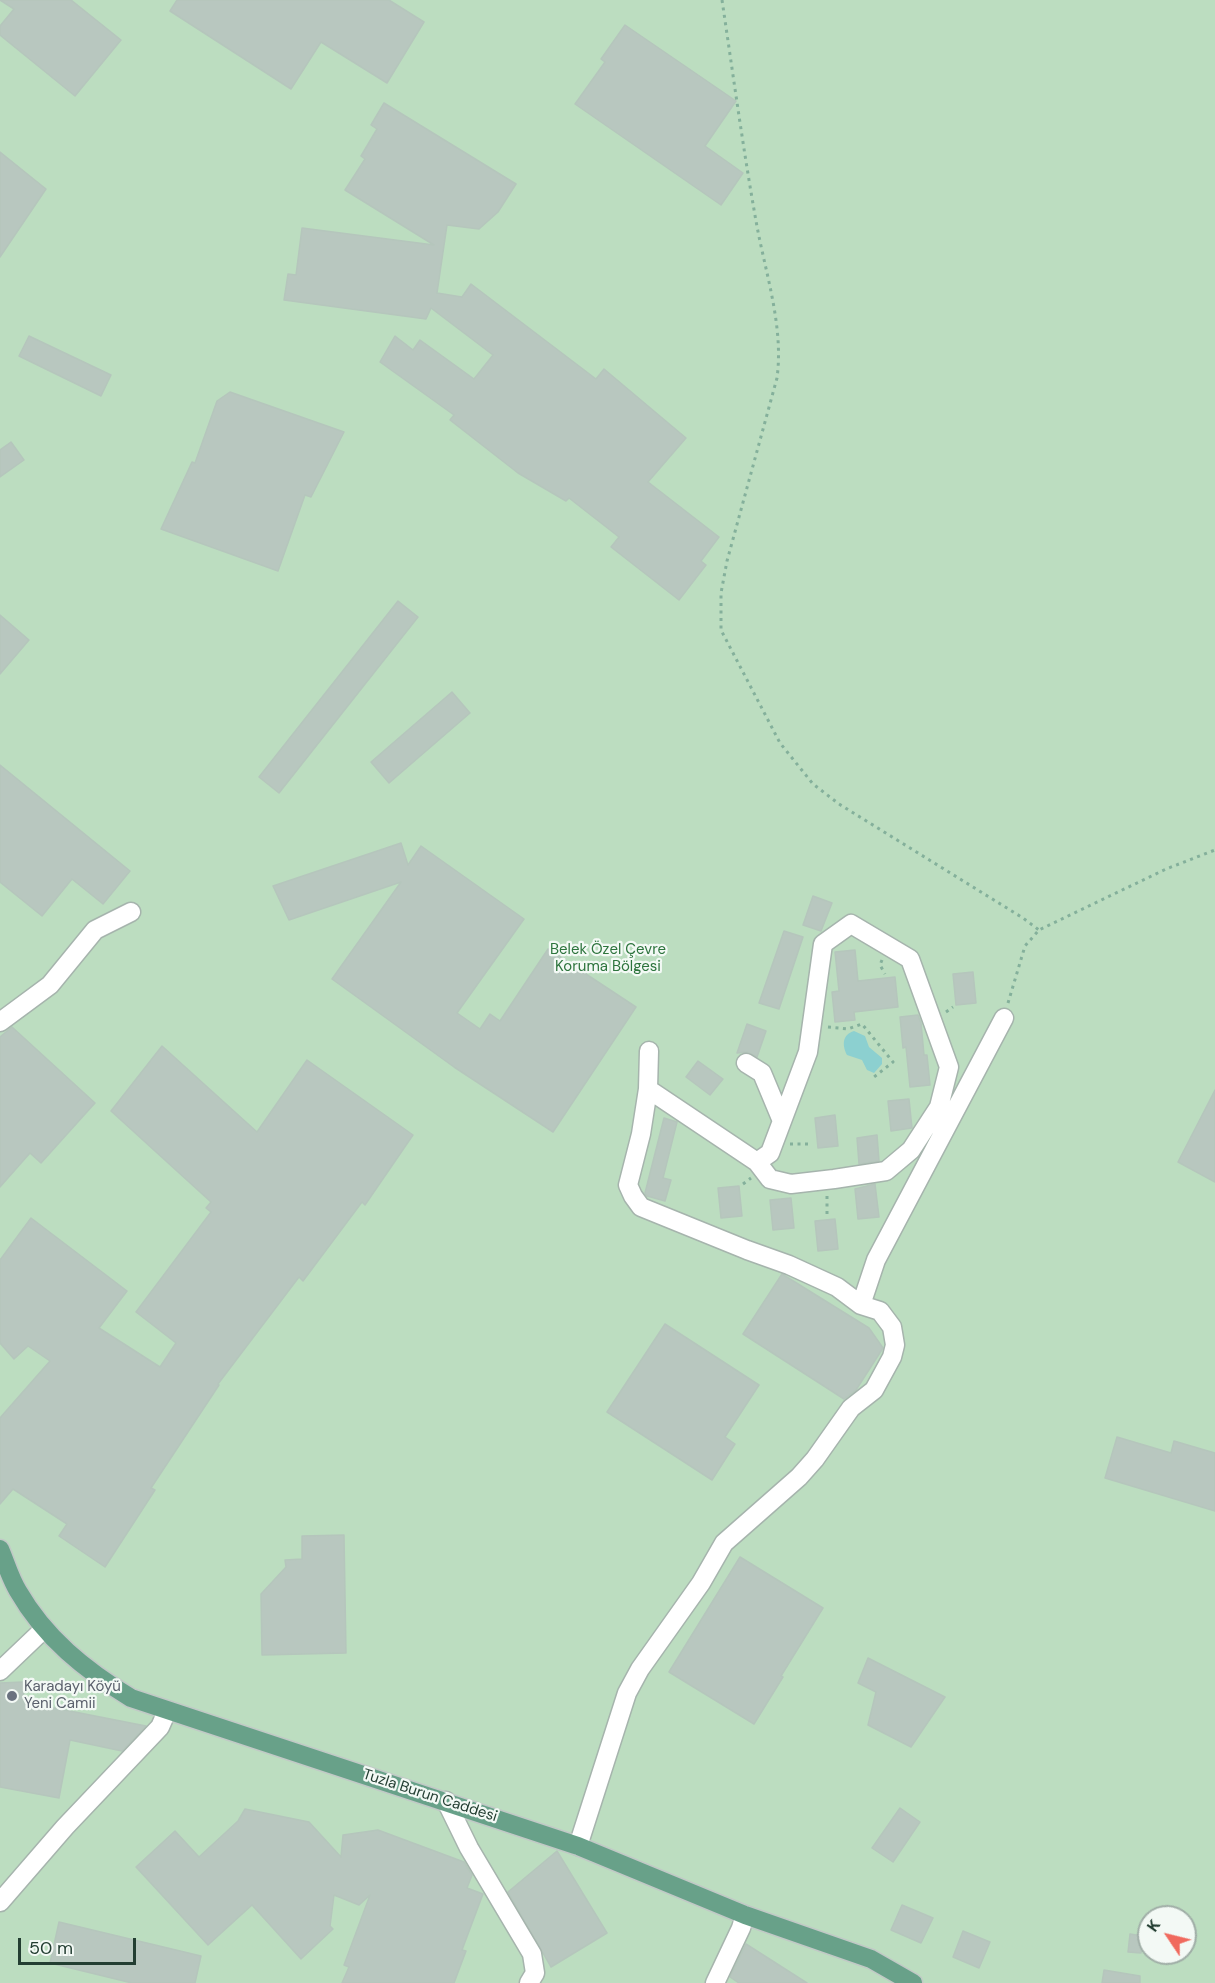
<!DOCTYPE html>
<meta charset="utf-8">
<style>
body{margin:0}
#map{position:relative;width:1215px;height:1983px;overflow:hidden;background:#e3ece7;font-family:"DM Sans",sans-serif}
canvas{display:block}
.north{position:absolute;left:1137px;top:1905px;width:60px;height:60px;box-sizing:border-box;background:#f3f9f5;border:2px solid #a0aea7;border-radius:50%;rotate:305deg;font-size:16px;font-weight:700;line-height:24px;text-align:center;color:#233e32}
.north::after{content:'';display:block;margin:auto;width:21px;height:27px;background:#f06a5e;clip-path:polygon(50% 0,100% 100%,50% 72%,0 100%)}
.scale{position:absolute;left:18px;top:1938px;width:118px;height:27px;box-sizing:border-box;border:3px solid #233e32;border-top:0;padding-left:8px;font-size:18px;line-height:21px;white-space:nowrap;color:#233e32;-webkit-text-stroke:4px #f3f9f5;paint-order:stroke}
</style>
<div id="map">
<canvas width="1215" height="1983"></canvas>
<div class="north">K</div>
<div class="scale">50 m</div>
</div>
<script>
const g = document.querySelector('canvas').getContext('2d');
g.lineJoin = 'round';
function fill(path, color) {
  g.fillStyle = color;
  g.fill(path, 'evenodd');
}
function trace(path, color, width, dash) {
  g.strokeStyle = color;
  g.lineWidth = width;
  g.lineCap = dash ? 'butt' : 'round';
  g.setLineDash(dash || []);
  g.stroke(path);
}
function write(font, color, halo, rows, align = 'center') {
  g.font = font + ' "DM Sans",sans-serif';
  g.lineWidth = 4.5;
  g.setLineDash([]);
  g.textBaseline = 'middle';
  g.strokeStyle = halo;
  g.fillStyle = color;
  for (const [text, x, y, turn = 0] of rows) {
    g.save();
    g.translate(x, y);
    g.rotate((+turn || 0) * Math.PI / 180);
    g.textAlign = isNaN(turn) ? turn : align;
    if (halo) g.strokeText(text, 0, 0);
    g.fillText(text, 0, 0);
    g.restore();
  }
}
const green = new Path2D(`
 M0 0H1215V1983H0ZM1149 1917H1185V1953H1149Z`);
const water = new Path2D(`
 M854 1031 865 1036 869 1047 882 1058V1064L874 1073 867 1070 862 1060 847 1055C842 1045 842 1035 854 1031Z`);
const building = new Path2D(`
 M0 0H71L121 40 75 96 0 35V26L14 9Z
 M177 0H389L424 22 387 83 321 42 291 89 170 11Z
 M625 25 736 101 705 146 743 173 721 205 575 104 605 62 601 59Z
 M384 103 516 184 498 212 479 229 447 225 437 293 462 297 471 284 596 379 604 369 686 438 648 482 719 537 701 561 706 565 679 600 611 547 619 537 569 498 566 501 518 473 450 420 454 415 380 362 395 336 413 350 420 340 474 379 493 355 431 308 426 319 284 300 288 274 296 275 302 228 434 245 345 190 365 159 361 156 377 129 371 125Z
 M0 152 46 189 0 257Z
 M29 336 111 375 101 396 19 356Z
 M230 392 344 432 311 497 305 495 278 571 161 529 192 462 195 463 217 401Z
 M11 442 24 460 0 477V450Z
 M398 601 418 617 279 793 259 777Z
 M0 615 29 640 0 674Z
 M452 692 470 713 389 783 371 762Z
 M0 765 130 871 103 904 72 879 42 916 0 882Z
 M401 843 408 865 421 846 524 919 457 1013 480 1029 490 1014 500 1021 548 949 636 1007 553 1132 454 1067 332 979 401 882 289 920 273 886Z
 M813 896 832 903 821 931 803 925Z
 M784 931 803 937 779 1009 759 1003Z
 M855 950 858 981 895 977 898 1007 854 1012 855 1020 835 1022 832 992 839 991 835 952Z
 M973 972 976 1003 956 1005 953 974Z
 M918 1015 921 1023 924 1055H927L930 1085 910 1087 906 1047 903 1048 900 1017Z
 M747 1024 766 1031 757 1057 747 1052 737 1053Z
 M12 1027 95 1103 41 1163 30 1153 0 1187V1037Z
 M162 1046 257 1132 307 1060 413 1135 365 1205 362 1202 303 1281 299 1277 218 1384 219 1385 151 1488 155 1490 105 1567 59 1536 67 1524 13 1489 0 1504V1418L50 1361 28 1346 14 1359 0 1343V1260L31 1218 127 1291 99 1328 160 1367 176 1343 136 1312 211 1212 206 1208 211 1202 111 1111Z
 M698 1061 723 1079 710 1095 686 1077Z
 M1215 1090V1182L1178 1162Z
 M909 1099 912 1128 891 1131 888 1101Z
 M835 1115 838 1146 818 1148 815 1118Z
 M664 1118 677 1122 663 1178 671 1180 665 1201 647 1196 645 1193Z
 M877 1135 879 1161 859 1164 857 1138Z
 M875 1184 879 1217 858 1219 855 1189Z
 M739 1186 742 1216 721 1218 718 1188Z
 M791 1198 794 1228 773 1230 770 1200Z
 M835 1219 838 1249 818 1251 815 1221Z
 M782 1274 869 1328 883 1348 856 1390 844 1399 743 1334Z
 M665 1324 759 1385 725 1437 735 1444 712 1480 607 1412Z
 M1117 1437 1171 1453 1174 1441 1215 1453V1511L1105 1478Z
 M344 1535 346 1653 262 1655 261 1594 286 1567 285 1560 302 1559V1536Z
 M740 1557 823 1608 781 1676 783 1677 754 1724 669 1672Z
 M868 1658 945 1697 911 1747 868 1725 876 1692 858 1683Z
 M23 1682 24 1702 146 1726 122 1751 70 1740 59 1798 0 1787V1683Z
 M900 1808 920 1822 893 1862 872 1848Z
 M245 1809 309 1822 341 1857 343 1835 378 1830 464 1862 472 1875 467 1888 483 1894 462 1950 466 1951 454 1983H342L349 1967 344 1965 370 1895 359 1905 334 1895 330 1926 333 1929 301 1959 252 1905 208 1945 136 1867 175 1831 199 1857 238 1821Z
 M557 1851 607 1933 551 1967 508 1892Z
 M902 1905 933 1918 921 1943 891 1930Z
 M59 1922 201 1956 195 1983H132L50 1963Z
 M963 1931 990 1942 979 1968 953 1957Z
 M1130 1934 1143 1936 1141 1953 1128 1952Z
 M746 1944 807 1983H739L730 1977Z
 M1104 1970 1140 1976V1983H1102Z`);
const path = new Path2D(`
 M722 0C733 74 743 148 756 221 765 272 784 326 777 378L727 561 721 593V630L780 743 813 784 839 804 1023 918 1039 930
 M882 960 880 965 885 974
 M1008 1003 1025 946 1039 930 1166 869 1215 850
 M946 1012 953 1007
 M828 1027 848 1029 862 1024 893 1062 874 1077
 M790 1144H808
 M743 1184 751 1178
 M827 1196V1215`);
const minor = new Path2D(`
 M0 1022 50 985 95 930 131 912
 M746 1063 762 1073 782 1121
 M648 1089 757 1162 770 1179 791 1184 834 1179 886 1171 911 1150 939 1107 949 1067 910 959 851 924 823 944 808 1052 770 1153 757 1162
 M861 1305 876 1260 1004 1018
 M0 1671 44 1629
 M446 1801 469 1848 532 1954 535 1973 529 1983
 M578 1846 627 1693 640 1669 701 1583 724 1543 799 1477 815 1459 851 1408 874 1390 892 1357 895 1345 892 1327 880 1311 861 1305 837 1287 789 1265 747 1250 641 1207 633 1196 628 1185 641 1134 648 1089 649 1051
 M0 1902 65 1827 160 1727 167 1711
 M715 1983 741 1928 745 1915`);
const major = new Path2D(`
 M0 1549C6 1563 10 1578 18 1591 45 1638 85 1670 131 1698L578 1846 745 1915 871 1959 913 1983`);
const markers = [
 [12,1696,6,"#6b7280"]
];
const parkNames = [
 ["Belek Özel Çevre",608,950],
 ["Koruma Bölgesi",608,967]
];
const worshipNames = [
 ["Karadayı Köyü",24,1687],
 ["Yeni Camii",24,1704]
];
const streetNames = [
 ["Tuzla Burun Caddesi",430,1796,18]
];
fill(green, '#bcddc0');
fill(water, '#8cd0d0');
fill(building, '#b8c7bf');
trace(building, '#b5c6bc', 1.5);
trace(minor, '#a6b4ad', 21);
trace(major, '#c1c9c6', 21);
trace(path, '#84b09b', 3, [3, 4.5]);
trace(minor, '#fff', 18);
trace(major, '#68a189', 18);
for (const [x, y, r, color] of markers) {
  const dot = new Path2D();
  dot.arc(x, y, r, 0, 2 * Math.PI);
  g.fillStyle = color;
  g.fill(dot);
  trace(dot, '#f3f9f5', 2);
}
write('15px', '#2d743d', '#f3f9f5', parkNames);
write('15px', '#5b616d', '#f3f9f5', worshipNames, 'left');
write('15px', '#233e32', '#f3f9f5', streetNames);
</script>
